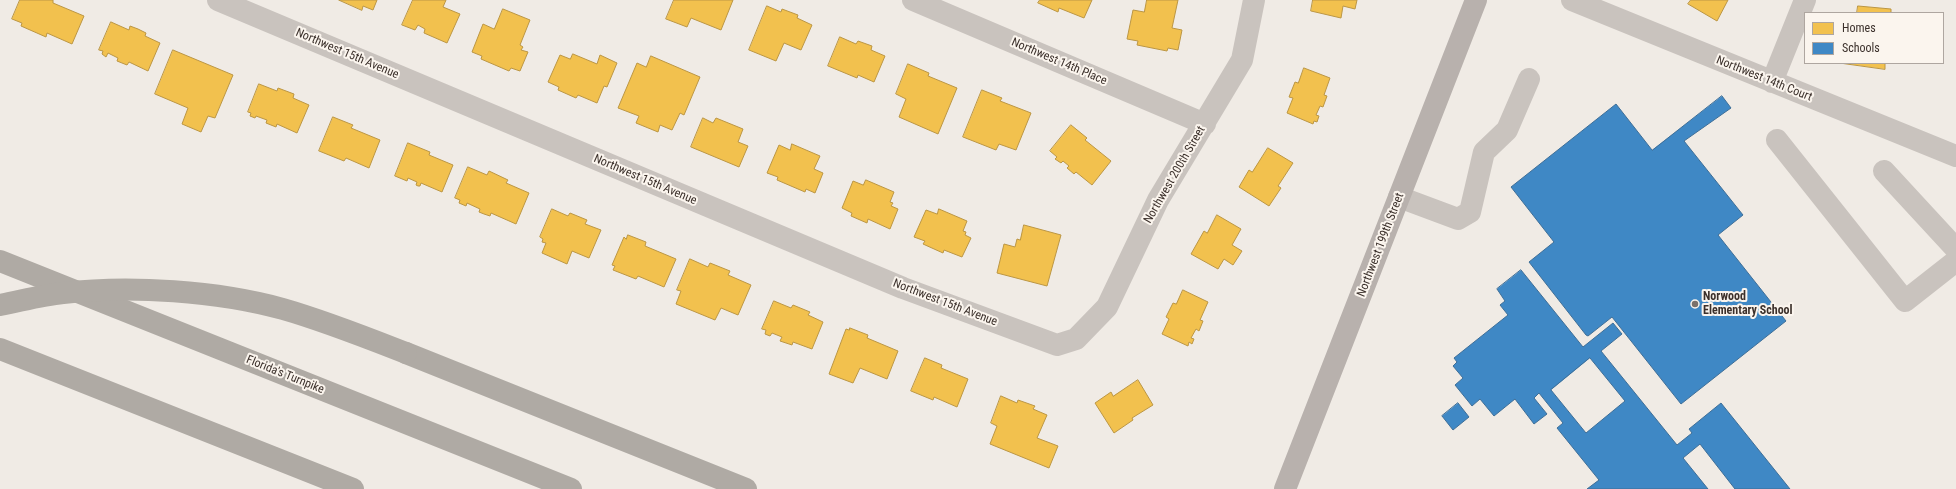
<!DOCTYPE html>
<style>
body{margin:0}
#map{position:relative;width:1956px;height:489px;overflow:hidden;background:#f0ebe5;font-family:"Roboto Condensed",sans-serif}
canvas{display:block}
.legend{position:absolute;left:1804px;top:12px;width:140px;height:52px;box-sizing:border-box;background:#fbf5ee;border:1px solid #aea6a0;margin:0;padding:5px 7px;list-style:none;font-size:12px;color:#3b302b}
.legend li{display:flex;align-items:center;gap:8px;height:20px}
.legend b{width:20px;border:1px solid #aea6a0}
</style>
<div id="map">
<canvas width="1956" height="489"></canvas>
<ul class="legend">
<li><b style="height:11px;background:#f2c14e"></b>Homes</li>
<li><b style="height:11px;background:#3f88c5"></b>Schools</li>
</ul>
</div>
<script>
const g = document.querySelector('canvas').getContext('2d');
g.lineJoin = 'round';
function fill(path, color) {
  g.fillStyle = color;
  g.fill(path, 'evenodd');
}
function trace(path, color, width, dash) {
  g.strokeStyle = color;
  g.lineWidth = width;
  g.lineCap = dash ? 'butt' : 'round';
  g.setLineDash(dash || []);
  g.stroke(path);
}
function write(font, color, halo, rows, align = 'center') {
  g.font = font + ' "Roboto Condensed",sans-serif';
  g.lineWidth = 4;
  g.setLineDash([]);
  g.textBaseline = 'middle';
  g.strokeStyle = halo;
  g.fillStyle = color;
  for (const [text, x, y, turn = 0] of rows) {
    g.save();
    g.translate(x, y);
    g.rotate((+turn || 0) * Math.PI / 180);
    g.textAlign = isNaN(turn) ? turn : align;
    if (halo) g.strokeText(text, 0, 0);
    g.fillText(text, 0, 0);
    g.restore();
  }
}
const homes = new Path2D(`
 M20 0H53V3L84 16 72 44 47 33 46 37 21 26 22 23 12 19Z
 M339 0H377L373 10 363 6 362 10Z
 M413 0H446L443 7 460 14 447 43 424 33 425 29 418 25 415 30 402 25Z
 M674 0H733L721 30 691 18 687 27 666 19Z
 M1040 0H1092L1084 18 1059 8 1058 12 1038 3Z
 M1147 0H1178L1172 28 1182 30 1178 50 1168 48 1167 51 1137 45 1138 41 1127 39 1133 10 1144 12Z
 M1313 0H1357L1355 9 1343 6 1341 18 1311 11Z
 M1691 0H1728L1717 21 1688 4Z
 M767 6 781 12 782 9 798 15 797 18 812 25 801 50 784 43 776 61 749 50Z
 M1858 6 1891 9V13H1857Z
 M503 9 530 20 520 45 523 47 521 50 528 52 520 71 511 68 509 71 481 59 482 56 472 52 483 24 494 29Z
 M111 22 129 30 130 26 138 29 146 33 145 36 160 43 148 71 129 62 127 65 117 61 118 58 108 53 106 57 102 54 103 51 99 50Z
 M840 37 856 44 858 41 872 46 871 50 885 56 874 82 858 75 857 78 828 66Z
 M173 50 233 75 215 118 208 116 201 132 182 124 188 108 155 94Z
 M573 54 597 64 600 55 617 63 607 87 604 86 597 103 578 95 576 98 558 90 559 87 548 82 560 55 570 59Z
 M651 56 700 77 684 115 680 113 672 130 660 125 658 132 636 123 639 116 618 108 637 63 646 67Z
 M1840 63H1885V69Z
 M908 64 929 73 928 76 957 88 938 134 899 117 906 99 896 94Z
 M1304 68 1330 78 1324 95 1327 96 1323 107 1320 106 1316 115 1319 116 1317 122 1314 121 1313 124 1287 113 1293 98 1289 97 1295 82 1298 83Z
 M259 84 277 91 278 88 294 94 293 98 309 105 297 133 277 124 276 127 266 123 267 120 256 116 255 118 250 116 251 113 248 112Z
 M982 90 1002 98 1000 101 1031 113 1016 150 999 144 996 150 963 137Z
 M333 117 353 125 351 128 380 140 369 168 346 158 344 161 319 151Z
 M703 118 713 123 716 118 743 129 738 142 748 146 739 167 691 147Z
 M1071 125 1087 138 1085 140 1111 161 1092 185 1076 172 1074 174 1067 168 1069 166 1063 161 1061 163 1055 159 1057 157 1050 151Z
 M408 143 430 152 429 155 453 165 442 192 421 183 420 186H418L416 185 417 182 408 178 407 181 395 176Z
 M792 144 820 156 814 169 823 173 815 193 806 189 805 192 777 180 778 177 767 173 779 145 790 150Z
 M1268 148 1293 163 1278 186 1281 188 1269 206 1239 187 1249 170 1252 172Z
 M468 167 487 175 489 171 508 180 506 183 529 193 516 224 491 213 490 216 484 214 479 212 480 209 467 203 466 206 459 203 460 200 455 198Z
 M866 180 894 192 890 202 893 203 891 206 898 209 890 229 868 219 867 223 851 216 852 213 842 208 853 181 863 185Z
 M552 209 568 216 570 213 587 220 585 224 601 230 589 258 572 251 567 264 542 253 546 243 542 242 543 239 540 237Z
 M939 209 967 221 963 231 966 232 965 235 971 238 962 257 944 250 943 253 923 244 925 241 914 237 926 210 937 214Z
 M1217 215 1241 229 1232 245 1242 251 1233 265 1224 259 1218 269 1191 254 1204 231 1207 233Z
 M1024 225 1061 235 1047 286 997 273 1004 244 1015 247 1017 239 1020 240Z
 M628 235 646 242 645 246 676 259 664 287 638 276 636 279 613 270 615 266 612 265 624 237 626 239Z
 M690 259 708 267 710 263 730 271 728 275 751 285 738 315 721 308 715 320 676 304 681 291 677 290Z
 M1183 290 1208 302 1200 320 1203 321 1199 331 1196 329 1191 338 1194 339 1192 344 1189 342 1188 346 1162 334 1169 319 1166 317 1173 303 1176 304Z
 M774 301 791 308 793 305 810 312 808 315 823 322 812 349 793 342 792 345 780 341 782 337 772 333 770 336 765 334 766 330 762 329Z
 M850 328 868 335 867 338 898 351 887 379 860 368 853 383 829 374 846 329 849 330Z
 M925 358 942 365 941 368 968 379 957 407 934 397 933 400 911 391Z
 M1138 380 1153 405 1132 418 1133 420 1114 433 1095 403 1111 392 1113 396Z
 M1001 396 1017 403 1018 400 1035 406 1033 409 1047 415 1037 438 1058 446 1049 468 990 444 997 426 991 423Z`);
const schools = new Path2D(`
 M1722 96 1731 108 1684 141 1743 215 1718 235 1786 321 1681 404 1612 317 1588 336 1586 335 1529 262 1554 242 1511 187 1616 104 1652 150Z
 M1521 270 1583 347 1613 323 1622 334 1601 351 1677 445 1692 433 1689 429 1721 403 1790 489H1735L1700 444 1683 458 1708 489H1587L1599 480 1557 428 1563 423 1539 393 1534 398 1547 414 1534 424 1515 399 1494 416 1480 399 1472 406 1455 385 1463 378 1453 366 1457 362 1454 358 1508 315 1500 305 1505 301 1497 289ZM1590 358 1625 401 1586 433 1551 390Z
 M1458 403 1469 417 1453 430 1442 416Z`);
const minor = new Path2D(`
 M218 0 903 288 1057 345 1076 339 1107 307 1158 200 1242 60 1254 0
 M913 0 1205 124
 M1572 0 1956 156
 M1772 82 1805 0
 M1777 140 1905 301 1956 261
 M1884 171 1956 249
 M1399 197 1458 219 1470 212 1484 152 1507 130 1529 79`);
const major = new Path2D(`
 M1285 489 1476 0`);
const highway = new Path2D(`
 M0 261 571 489
 M0 349 353 489
 M406 353 746 489`);
const highwayBridge = new Path2D(`
 M0 305C21 301 42 295 63 293 130 285 218 291 283 309 325 321 365 337 406 353`);
const markers = [
 [1695,304,4,"#7a716c"]
];
const streetNames = [
 ["Northwest 15th Avenue",347,54,23],
 ["Northwest 14th Place",1059,62,23],
 ["Northwest 14th Court",1764,79,22],
 ["Northwest 200th Street",1175,175,-60],
 ["Northwest 15th Avenue",645,180,23],
 ["Northwest 199th Street",1381,245,-69],
 ["Northwest 15th Avenue",945,303,21],
 ["Florida's Turnpike",285,375,22]
];
const poiNames = [
 ["Norwood",1703,297],
 ["Elementary School",1703,311]
];
fill(homes, '#f2c14e');
trace(homes, '#bb9644', 1);
fill(schools, '#3f88c5');
trace(schools, '#3e6e97', 1);
trace(minor, '#c9c3be', 22);
trace(major, '#b8b1ad', 22);
trace(highway, '#afaaa4', 22);
trace(highwayBridge, '#afaaa4', 22);
for (const [x, y, r, color] of markers) {
  const dot = new Path2D();
  dot.arc(x, y, r, 0, 2 * Math.PI);
  g.fillStyle = color;
  g.fill(dot);
  trace(dot, '#fbf5ee', 1.5);
}
write('12px', '#3b302b', '#fbf5ee', streetNames);
write('bold 12px', '#3b302b', '#fbf5ee', poiNames, 'left');
</script>
